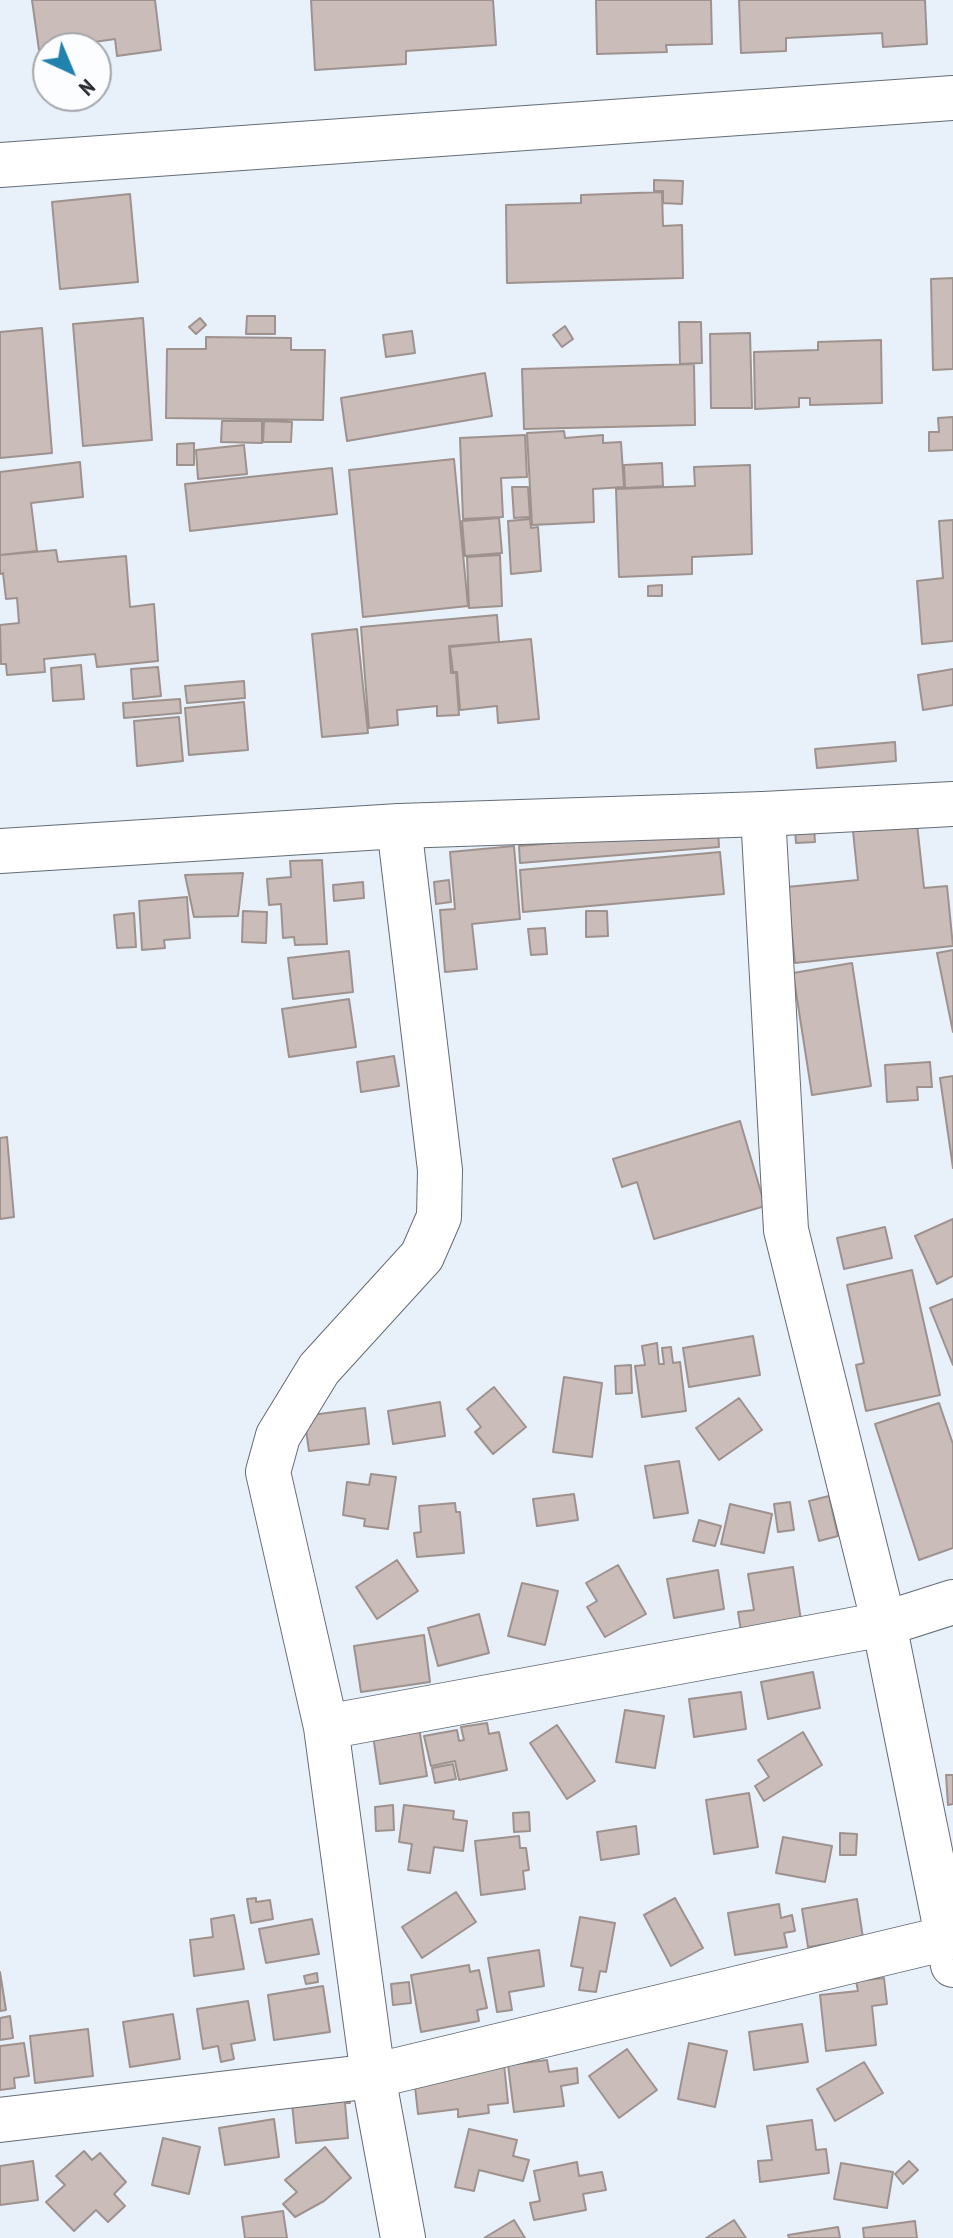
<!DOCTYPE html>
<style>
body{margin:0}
#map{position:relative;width:953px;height:2238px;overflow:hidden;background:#e8f0fa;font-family:"PT Sans Narrow",sans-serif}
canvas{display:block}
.north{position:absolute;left:32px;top:32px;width:80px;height:80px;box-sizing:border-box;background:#fbfdff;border:2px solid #a5a7aa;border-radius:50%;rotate:136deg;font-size:22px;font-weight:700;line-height:32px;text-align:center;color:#23262a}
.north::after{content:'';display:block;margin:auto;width:28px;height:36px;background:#2282ae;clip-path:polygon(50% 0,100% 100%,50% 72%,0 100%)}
</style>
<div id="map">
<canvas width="953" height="2238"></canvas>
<div class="north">N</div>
</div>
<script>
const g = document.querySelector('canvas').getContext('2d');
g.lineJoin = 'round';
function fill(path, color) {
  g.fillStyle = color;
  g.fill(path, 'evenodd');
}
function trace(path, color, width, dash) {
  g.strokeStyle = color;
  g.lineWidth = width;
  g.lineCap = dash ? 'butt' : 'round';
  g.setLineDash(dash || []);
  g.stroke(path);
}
const building = new Path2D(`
 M32 0H155L161 50 117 56 115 39 39 50Z
 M311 0H493L496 45 406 51V64L315 70Z
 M596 0H711L712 44 666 45 667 52 597 54Z
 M739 0H925L927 44 883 47 882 33 786 38V51L741 53Z
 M654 180 683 181 682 204 663 203V191H654Z
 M662 192 663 226 682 225 683 278 507 283 506 205 581 203V195Z
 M130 194 138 282 60 289 52 202Z
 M953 278V369L933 370 931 279Z
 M247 316H275V334H246Z
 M143 318 152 440 83 446 73 324Z
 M200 318 206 325 196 334 189 327Z
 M679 322H701L702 363 680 364Z
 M565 326 573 339 562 347 553 335Z
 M42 328 52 453 0 458V332Z
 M412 331 415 353 386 357 383 335Z
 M750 333 752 408H711L710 334Z
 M206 337 291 338V350H325L323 420 166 418 167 349H206Z
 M881 340 882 403 810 405V398H799V407L755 409 754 352 818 350V342Z
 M694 364 695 425 524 429 522 369Z
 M485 373 492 416 347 441 341 398Z
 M953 417V450L929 451V432H939L938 418Z
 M222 421H262V443L221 442Z
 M264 421 292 422 291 442H263Z
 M564 431 565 438 603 435V443L621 442 624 487 593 489 594 522 532 525 527 433Z
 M525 435 527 477 501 478 503 517 463 519 460 438Z
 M194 443V465H177V444Z
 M244 445 247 474 198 479 196 450Z
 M454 459 468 606 363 617 349 470Z
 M80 462 83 497 31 503 37 551 0 555V472Z
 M662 463 663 486 625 488 624 465Z
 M750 465 752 554 692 557V574L619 577 616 489 695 486 694 467Z
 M332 468 337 514 190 531 185 484Z
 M512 487H528L530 517 514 518Z
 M499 518 502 553 465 556 462 521Z
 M530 519 531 528 538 527 541 571 511 574 508 521Z
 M953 520V641L922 644 917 581 943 578 939 521Z
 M56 550 58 562 126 556 130 607 154 604 158 661 97 667 95 654 44 659 45 672 7 675 6 664H1L0 625 19 623 17 598 6 599 3 573 0 574V555Z
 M500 555 502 606 469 608 467 557Z
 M662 585V596H648V586Z
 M497 615 499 642 449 646 451 673H456L459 715 437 716V706L397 710 398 725 369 728 361 627Z
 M357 629 368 733 322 737 312 634Z
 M531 639 539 719 498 723 497 706 460 710 457 672H453L450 647Z
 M81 665 84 699 53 701 51 668Z
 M158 667 161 696 133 699 131 669Z
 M953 669V705L923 710 918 675Z
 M244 681 245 698 187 703 185 686Z
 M180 699 181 713 124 718 123 703Z
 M244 702 248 750 189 755 185 708Z
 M179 717 183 761 137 766 134 721Z
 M895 742 896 761 817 768 815 749Z
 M917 824 924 888 947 886 953 946 795 963 787 887 858 880 853 831Z
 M814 827 815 842 796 843 795 828Z
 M718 829 719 847 520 863 519 846Z
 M514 846 520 919 472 924 477 969 445 972 440 910 455 909 450 852Z
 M720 852 724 894 523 912 520 870Z
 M322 860 327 944 295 945 294 937 283 938 281 904 269 905 267 879 291 877 290 861Z
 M243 873 238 916 194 917 185 875Z
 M449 880 451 902 436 904 434 882Z
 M363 882 364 898 334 901 333 885Z
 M187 897 190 938 164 940 165 948 142 950 139 901Z
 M243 911 267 912 266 943 242 942Z
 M586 911H607L608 936 586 937Z
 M134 913 136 947 117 948 114 915Z
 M545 928 547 954 531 955 528 929Z
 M953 950V1032L937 953Z
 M349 951 353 992 293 999 288 958Z
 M852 963 871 1086 812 1095 793 973Z
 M349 999 356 1047 289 1057 282 1009Z
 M394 1056 399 1086 361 1092 357 1062Z
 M930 1062 932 1087H917L918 1100 887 1102 885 1065Z
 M953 1076V1168L940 1078Z
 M740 1121 765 1206 654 1239 637 1182 622 1187 613 1159Z
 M7 1137 14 1217 0 1219V1138Z
 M953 1219V1276L937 1284 915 1236Z
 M885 1227 892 1258 844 1269 837 1238Z
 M912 1270 940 1395 866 1411 856 1365 864 1363 847 1285Z
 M953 1299V1365L930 1308Z
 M753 1336 760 1375 689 1387 683 1348Z
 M657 1343 659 1364H664L662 1348 671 1347 673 1363 680 1362 686 1411 642 1417 635 1366 645 1365 642 1346Z
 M631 1365 632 1393 616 1394 615 1366Z
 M564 1377 602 1383 592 1457 553 1452Z
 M494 1387 526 1427 493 1454 475 1432 481 1427 467 1409Z
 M739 1398 762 1430 719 1460 696 1428Z
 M440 1402 445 1436 393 1444 388 1411Z
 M939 1403 953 1444V1548L919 1560 875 1424Z
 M365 1408 369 1444 309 1451 304 1416Z
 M679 1461 688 1513 654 1518 645 1466Z
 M371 1474 396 1477 388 1529 364 1526 365 1519 343 1515 347 1482 369 1485Z
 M574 1494 578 1520 537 1526 533 1499Z
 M829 1496 838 1536 819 1541 809 1501Z
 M790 1502 794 1530 778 1532 774 1504Z
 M455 1503 456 1512H460L464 1553 417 1557 414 1533 421 1532 419 1506Z
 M730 1504 772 1514 764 1553 721 1544Z
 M699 1520 721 1526 715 1546 693 1541Z
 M397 1560 418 1591 377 1619 356 1587Z
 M618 1565 646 1614 605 1637 587 1607 597 1601 586 1583Z
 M793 1567 802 1627 742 1637 738 1612 754 1610 748 1574Z
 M718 1570 724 1609 674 1618 667 1579Z
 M522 1583 558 1591 545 1645 508 1636Z
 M479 1614 489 1653 438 1666 428 1628Z
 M424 1635 430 1682 361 1692 354 1646Z
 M813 1672 820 1708 768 1719 761 1682Z
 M741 1692 746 1729 694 1737 689 1699Z
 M625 1710 664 1716 655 1768 616 1762Z
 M487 1723 489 1734 499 1732 507 1770 459 1780 455 1761 431 1766 424 1736 457 1730 459 1741 464 1740 461 1727Z
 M557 1725 595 1781 567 1799 530 1743Z
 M419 1728 427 1776 380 1784 373 1735Z
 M803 1732 822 1765 764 1801 755 1786 769 1777 758 1760Z
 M453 1764 456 1779 435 1783 432 1768Z
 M946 1775H953V1804L948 1805Z
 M749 1793 758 1847 714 1854 706 1800Z
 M393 1805 394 1830 376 1831 375 1807Z
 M404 1805 454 1811 453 1819 467 1821 463 1851 434 1847 430 1873 408 1870 412 1844 399 1842Z
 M529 1812 530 1831 514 1832 513 1813Z
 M636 1826 639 1854 601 1860 597 1832Z
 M840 1833 857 1834 856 1855H840Z
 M519 1836 520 1848H526L529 1870 523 1871 525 1889 481 1895 475 1841Z
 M783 1837 832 1846 825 1882 776 1873Z
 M456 1892 476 1922 422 1958 402 1927Z
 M256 1898V1902L270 1900 273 1919 251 1923 247 1899Z
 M675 1898 703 1948 671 1966 644 1915Z
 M857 1899 863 1938 808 1947 802 1909Z
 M779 1904 781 1918 792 1915 795 1931 784 1933 787 1947 735 1955 728 1913Z
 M234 1915 244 1969 194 1976 190 1940 213 1937 211 1919Z
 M580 1917 615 1923 606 1972 600 1971 596 1992 579 1990 583 1968 571 1966Z
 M312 1919 319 1954 266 1963 259 1929Z
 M539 1950 544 1986 509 1992 512 2010 497 2012 488 1958Z
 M469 1965 470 1972 479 1970 487 2008 477 2010 479 2021 421 2032 411 1975Z
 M0 1972 6 2010 0 2011Z
 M317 1973 318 1982 306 1984 304 1976Z
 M884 1978 887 2004 872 2006 876 2045 826 2051 820 1995 858 1991 856 1981Z
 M409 1982 411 2003 393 2005 391 1984Z
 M323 1986 330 2032 274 2040 268 1995Z
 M248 2001 255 2040 231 2044 234 2059 221 2062 218 2046 203 2049 197 2009Z
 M173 2014 180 2059 130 2067 123 2022Z
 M10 2016 13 2038 0 2040V2018Z
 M802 2024 808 2062 754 2070 749 2032Z
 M88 2029 93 2076 35 2083 30 2036Z
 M24 2043 29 2076 14 2078 15 2088 0 2090V2046Z
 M689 2043 727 2051 715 2107 678 2099Z
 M627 2049 657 2090 619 2118 589 2076Z
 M547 2060 549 2072 577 2068 578 2083 561 2086 564 2106 514 2112 508 2065Z
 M864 2062 883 2093 835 2121 817 2089Z
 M504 2064 508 2103 488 2105 489 2113 458 2117V2109L418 2114 414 2077Z
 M349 2087 350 2103H345L348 2138 296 2143 292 2104Z
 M274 2119 279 2157 225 2165 219 2128Z
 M812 2120 816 2150 826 2149 829 2173 760 2182 758 2161 772 2160 767 2126Z
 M469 2129 517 2140 513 2156 529 2160 523 2181 479 2170 474 2191 455 2187Z
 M163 2138 200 2147 189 2194 152 2185Z
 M325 2147 351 2178 324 2201 295 2217 283 2204 297 2192 285 2180Z
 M84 2151 92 2160 100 2153 126 2182 114 2194 125 2206 108 2222 96 2210 74 2231 46 2202 65 2185 56 2176Z
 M33 2161 38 2200 0 2205V2166Z
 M909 2161 918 2170 903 2184 895 2174Z
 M577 2162 579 2176 602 2172 606 2190 583 2194 586 2210 534 2220 530 2203 540 2201 534 2171Z
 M841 2163 893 2172 887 2208 834 2199Z
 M283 2211 287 2238H245L242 2217Z
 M514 2220 525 2238H484Z
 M734 2220 746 2238H706Z
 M915 2221 917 2238H864L863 2228Z
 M838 2227 840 2238H789L788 2235Z`);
const street = new Path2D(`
 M0 165 953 98
 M763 814 786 1230 884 1624 953 1965
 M399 826 440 1170 439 1217 422 1256 319 1369 278 1436 268 1472 326 1727 373 2076 403 2238
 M326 1727 884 1624 953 1602
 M0 2120 373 2076 947 1938`);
const secondary = new Path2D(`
 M0 851 399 826 763 814 953 804`);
fill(building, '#cabcb8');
trace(building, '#9e928e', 2);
trace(street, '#656c75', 46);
trace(secondary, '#656c75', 46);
trace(street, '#fff', 44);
trace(secondary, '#fff', 44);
</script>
